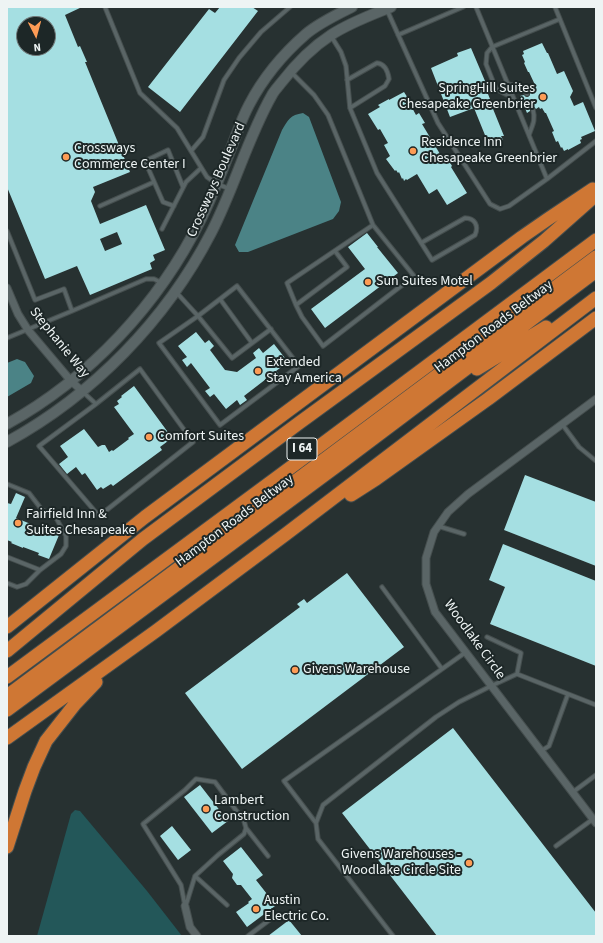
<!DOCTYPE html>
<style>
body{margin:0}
#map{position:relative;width:603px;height:943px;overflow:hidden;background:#273131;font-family:"Source Sans 3",sans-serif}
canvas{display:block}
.frame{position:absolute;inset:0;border:8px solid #eef4f4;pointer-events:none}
.north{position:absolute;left:16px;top:16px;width:40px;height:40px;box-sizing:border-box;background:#1d2727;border:1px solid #717979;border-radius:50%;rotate:174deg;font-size:11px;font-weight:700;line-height:16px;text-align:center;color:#eef4f4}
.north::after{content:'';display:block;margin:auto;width:14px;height:18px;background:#fd9c56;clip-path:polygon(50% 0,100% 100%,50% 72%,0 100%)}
</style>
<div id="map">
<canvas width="603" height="943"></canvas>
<div class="frame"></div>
<div class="north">N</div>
</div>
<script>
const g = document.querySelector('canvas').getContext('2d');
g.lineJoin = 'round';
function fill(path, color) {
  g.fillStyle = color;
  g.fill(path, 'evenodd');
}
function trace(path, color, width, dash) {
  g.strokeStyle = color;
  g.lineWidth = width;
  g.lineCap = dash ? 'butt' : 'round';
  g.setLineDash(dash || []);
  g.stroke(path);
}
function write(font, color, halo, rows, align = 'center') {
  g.font = font + ' "Source Sans 3",sans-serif';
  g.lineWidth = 4;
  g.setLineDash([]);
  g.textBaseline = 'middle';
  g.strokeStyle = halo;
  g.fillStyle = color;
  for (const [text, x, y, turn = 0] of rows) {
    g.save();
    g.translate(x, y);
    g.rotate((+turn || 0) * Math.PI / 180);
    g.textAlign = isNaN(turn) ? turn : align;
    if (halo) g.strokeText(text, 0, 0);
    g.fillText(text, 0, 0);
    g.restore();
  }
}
const green = new Path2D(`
 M75 810 80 811 147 891 182 936H37L71 814Z`);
const water = new Path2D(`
 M303 113 309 117 341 202 339 211 333 219 248 252H239L235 245 282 130C288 120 290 115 303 113Z
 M17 359 25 362 34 376 31 383 7 397V363Z`);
const building = new Path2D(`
 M7 7H82L65 15 78 47 80 46 87 62H85L130 172 93 187 95 192 91 201 100 224 146 205 165 250 153 255 155 260 150 263 152 269 90 295 77 266 45 279 7 187ZM24 24H48V48H24ZM117 232 122 244 105 251 100 239Z
 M220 7H252L258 11 180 112 148 87 209 9 215 13Z
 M542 43 547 53H548L557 74 564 71 573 91 570 97 574 106 583 102 595 131 581 137 582 139 580 140 581 143 568 150V149L564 151 562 147 561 148 558 141 556 142 552 132 554 131 546 113H545L542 108 540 109 539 107 536 109 534 107H532L530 109V111L527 113 520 96 524 95 526 97H528L530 95V92L535 90 533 86 535 85 529 72H528L524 63 525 62 522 55 524 54 523 51Z
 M471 48 488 88 486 89 490 99H489L504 136H501L503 140 489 145 474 108 450 117 431 68 458 56 457 53Z
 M404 92 411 103 410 104 416 115 419 113 425 123 422 124 443 159 447 157 452 166 451 167 467 193 447 205 437 189 429 194 417 174 407 180 406 179 404 181 403 178 402 179 399 172 398 173 396 170 395 171 386 159 390 156 384 145 388 143 380 129 378 130 368 114 380 107 378 105 389 99V100Z
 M367 233 378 247H377L398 273 325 328 311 309 365 269 348 247Z
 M196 332 205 343 209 340 214 346 210 350 225 370 237 372 256 358 253 353 259 348 263 353 274 344 288 362 276 371 280 375 273 380 270 376 244 396 247 400 240 405 237 400 226 409 214 394 210 397 205 391 210 388 191 363 187 367 182 360 187 357 178 346Z
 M134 386 170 435 166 438 168 441 160 447 162 450 113 486 111 484 103 489 101 487 97 490 85 473 82 475 76 467 67 474 59 464 68 457 60 446 84 429 98 447 102 445H105L109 452 112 450 113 451 129 439 128 438 134 434 114 407 119 404 117 401 122 397 121 396Z
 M525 475 596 502V566L504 530Z
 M16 493 25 497 16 518 48 531V530L59 535 49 559 38 555 39 553 23 547V548L11 543 12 542 7 540V503L11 504Z
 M503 544 596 581V666L490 624 505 587 489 580Z
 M347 573 404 647 242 769 185 693 300 607 297 604 304 599 307 603Z
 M453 728 596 913V936H437L342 813Z
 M200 785 228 821 212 833 184 797Z
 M172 826 191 850 178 860 160 836Z
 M241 847 263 875 256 880 267 894H268L273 900 272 901 275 906 247 927 236 912 249 903 248 902 252 899 241 885H237L232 878 233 874 223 861Z
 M289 920 302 936H268Z`);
const lane = new Path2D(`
 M105 7 140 93 177 128 207 177 217 184 230 189
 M555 7 596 108
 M387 10 438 123 490 204 500 209 509 206 547 179 476 7
 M398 35 463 7
 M331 36 341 52 346 66 350 108 377 173 432 260 475 235C479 226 475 218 465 218L421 243
 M292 73 314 95 328 115 373 225 414 276 323 346 302 317 296 305 287 283 373 225
 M347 80 377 63C385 64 388 72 389 79L385 86 350 108
 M508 84 522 88 527 94
 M513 98 496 89 486 64 487 53 492 47 560 19
 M529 135C532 126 536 120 533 110
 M191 151 203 137 224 80 239 58 261 32 290 7
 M547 179 596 141
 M100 206 154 182
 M174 206 163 202 145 161 168 150 183 187
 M162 229 186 182 201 168
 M7 231 35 300 64 289 72 311 7 338
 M237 286 299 366 220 425 159 343 198 316Z
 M176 292 198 316 232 358 271 329
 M220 299 252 343
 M296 305 347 267 335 251
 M72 311 146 279H154L162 283
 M140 369 193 442 99 516 39 446 96 404Z
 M83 392 96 404
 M562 424 579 447 596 461
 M7 484 29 493 42 510 55 516 66 536V546L61 554 40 570 7 557
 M438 526 464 534
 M7 583 17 587 26 584 40 570
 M382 587 442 669
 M487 637 521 653 517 674
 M541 751 549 746 568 694
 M573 792 596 775
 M316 823 284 781 466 652
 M556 846 593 819
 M195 876 227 905
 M186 905 195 876 218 855 244 834 246 828
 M185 906 181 885 143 824 185 790 196 779 215 782 244 821 246 828 268 856
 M248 936 276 915
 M393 936 318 839 316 823 323 805 436 717 459 702 491 686 517 674 596 705`);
const street = new Path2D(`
 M7 288 18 314 28 330 71 381 82 391
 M596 399 468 494 448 512 434 532 426 558V584L435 612 596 823
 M185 906 190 927 197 936`);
const secondary = new Path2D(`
 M7 424C90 378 159 304 201 219 213 195 222 171 232 146 237 133 242 118 249 105 263 78 283 54 306 34 319 23 336 15 352 7
 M7 442C93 395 166 320 211 233 234 189 247 139 272 95 274 91 278 87 281 83 295 65 311 48 331 35 349 23 371 15 391 7`);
const highway = new Path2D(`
 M477 369 546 327
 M351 495 376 479 488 399 596 318
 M7 627 145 517 522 237 548 219 593 189
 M7 651 143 539 299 423 491 283 544 241 596 195
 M7 677 325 442 596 240
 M7 696 596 257
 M7 710 342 462 596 271
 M7 738 156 631 286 534 596 298
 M7 847 25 791 34 767 46 741 75 704 96 682`);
const markers = [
 [543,97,4,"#fd9c56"],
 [413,151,4,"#fd9c56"],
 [66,157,4,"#fd9c56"],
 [368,282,4,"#fd9c56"],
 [258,371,4,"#fd9c56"],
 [149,437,4,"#fd9c56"],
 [18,523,4,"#fd9c56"],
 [295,670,4,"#fd9c56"],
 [206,809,4,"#fd9c56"],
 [469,863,4,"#fd9c56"],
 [256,909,4,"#fd9c56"]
];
const shields = [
 [302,449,30]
];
const shieldNames = [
 ["I 64",302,449]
];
const poiNames = [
 ["SpringHill Suites",535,89,"right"],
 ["Chesapeake Greenbrier",535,105,"right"],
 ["Residence Inn",421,143],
 ["Chesapeake Greenbrier",421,159],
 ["Crossways",74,149],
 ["Commerce Center I",74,165],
 ["Sun Suites Motel",376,282],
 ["Extended",266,363],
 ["Stay America",266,379],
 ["Comfort Suites",157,437],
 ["Fairfield Inn &",26,515],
 ["Suites Chesapeake",26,531],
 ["Givens Warehouse",303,670],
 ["Lambert",214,801],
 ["Construction",214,817],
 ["Givens Warehouses -",461,855,"right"],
 ["Woodlake Circle Site",461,871,"right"],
 ["Austin",264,901],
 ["Electric Co.",264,917]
];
const streetNames = [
 ["Crossways Boulevard",217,180,-66],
 ["Hampton Roads Beltway",494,327,-37],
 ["Stephanie Way",59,343,51],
 ["Hampton Roads Beltway",235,521,-37],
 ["Woodlake Circle",474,640,54]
];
fill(green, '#235759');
fill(water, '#4b8386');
fill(building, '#a5dfe2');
trace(lane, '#454e4e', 5.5);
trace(street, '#454e4e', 9);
trace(secondary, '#454e4e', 12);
trace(highway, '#454e4e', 15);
trace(lane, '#5a6566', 3.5);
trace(street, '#5a6566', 7);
trace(secondary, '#5a6566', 10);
trace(highway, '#cf7734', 13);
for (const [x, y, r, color] of markers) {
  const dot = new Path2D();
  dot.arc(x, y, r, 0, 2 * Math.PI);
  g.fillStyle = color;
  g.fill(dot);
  trace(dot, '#1d2727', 1.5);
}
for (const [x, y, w] of shields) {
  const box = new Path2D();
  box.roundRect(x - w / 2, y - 11, w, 22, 3);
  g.fillStyle = '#1d2727';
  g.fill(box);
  trace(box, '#eef4f4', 1);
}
write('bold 13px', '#eef4f4', null, shieldNames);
write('14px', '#eef4f4', '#1d2727', poiNames, 'left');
write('14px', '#eef4f4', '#1d2727', streetNames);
</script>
